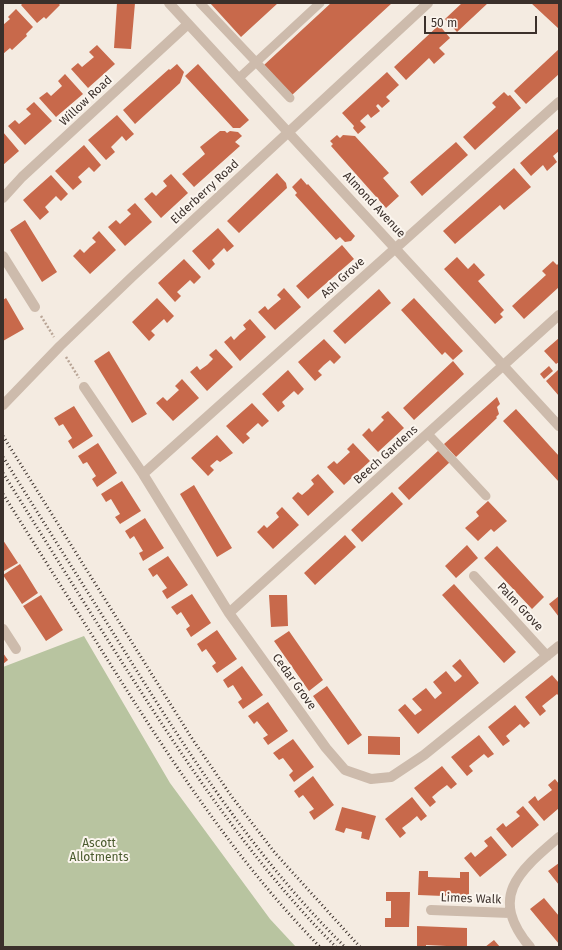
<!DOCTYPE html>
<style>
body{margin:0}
#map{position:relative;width:562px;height:950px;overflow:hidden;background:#f4ebe1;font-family:"Fira Sans",sans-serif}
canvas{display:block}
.frame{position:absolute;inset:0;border:4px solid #3b302b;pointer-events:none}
.scale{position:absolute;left:424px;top:16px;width:113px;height:18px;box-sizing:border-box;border:2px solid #3b302b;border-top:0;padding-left:5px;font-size:12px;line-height:14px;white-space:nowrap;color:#3b302b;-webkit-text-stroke:3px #fbf5ee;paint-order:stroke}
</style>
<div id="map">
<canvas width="562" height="950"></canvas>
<div class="frame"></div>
<div class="scale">50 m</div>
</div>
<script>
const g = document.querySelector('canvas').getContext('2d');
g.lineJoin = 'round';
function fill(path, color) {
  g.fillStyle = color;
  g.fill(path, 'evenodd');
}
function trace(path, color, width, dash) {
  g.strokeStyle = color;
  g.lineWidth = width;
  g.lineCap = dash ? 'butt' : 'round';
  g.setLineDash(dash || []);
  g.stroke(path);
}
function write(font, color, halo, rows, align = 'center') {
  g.font = font + ' "Fira Sans",sans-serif';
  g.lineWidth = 4;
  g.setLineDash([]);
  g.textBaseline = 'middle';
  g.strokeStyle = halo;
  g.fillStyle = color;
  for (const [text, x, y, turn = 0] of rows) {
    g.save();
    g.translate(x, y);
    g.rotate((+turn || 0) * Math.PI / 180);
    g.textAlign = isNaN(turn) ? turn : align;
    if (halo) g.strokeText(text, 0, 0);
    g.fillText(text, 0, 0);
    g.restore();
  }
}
const green = new Path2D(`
 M84 636 170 783 270 919 296 947H3V667Z`);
const building = new Path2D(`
 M23 3H58L60 5 46 19 44 17 37 23 21 5Z
 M117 3H135L131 49 114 48Z
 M210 3H278L241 37Z
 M331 3H392L292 95 264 65Z
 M462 3H488L457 32 445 19Z
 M531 3H557L559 5V29Z
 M16 9 33 27 26 34 27 36 12 50 10 48 3 54V25L10 19 8 17Z
 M439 25 450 38 439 48 445 54 434 64 429 58 406 80 394 67Z
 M97 45 115 64 88 88 71 69 78 63 82 67 94 57 89 52Z
 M559 49V74L526 104 514 91Z
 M177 64 184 72 180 83 135 124 123 110 169 69 170 70Z
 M198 64 249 120 240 128H233L185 76Z
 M387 72 399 85 386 97 390 101 382 108 378 104 376 106 380 111 371 118 368 114 360 121 366 127 358 134 353 128 354 126 342 113Z
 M65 74 83 94 56 117 39 98 47 92 51 96 62 86 58 81Z
 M504 92 508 96 510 95 521 108 475 150 463 137 496 107 492 103Z
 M34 102 52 121 25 145 8 126 15 120 19 124 31 114 26 109Z
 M117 115 134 134 126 141 122 136 111 147 115 152 106 160 88 140Z
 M559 128V151L553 156 557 162 547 171 543 165 531 176 520 163Z
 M220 131H225L227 133 230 131 238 132 242 136 235 142 240 146 194 187 182 174 205 154 200 147Z
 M3 132 19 151 3 165Z
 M337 135 340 138 343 135 355 136 389 173 383 178 399 196 386 208 331 146 333 144 330 141Z
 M456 142 468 155 422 196 410 182Z
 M84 145 101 165 94 172 89 167 78 177 82 182 73 190 55 171Z
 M514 168 531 187 504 210 500 205 455 244 443 231Z
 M277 173 286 183 287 188 239 233 227 221Z
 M171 174 188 193 161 218 144 199 152 192 156 196 161 191 167 186 163 181Z
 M51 175 68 194 61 201 56 196 45 207 49 212 40 220 23 200Z
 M301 178 307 185 308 184 355 236 351 241 345 242 340 237 336 240 295 195 297 193 292 187Z
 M135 203 152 222 125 246 108 227 116 220 120 224 131 214 127 210Z
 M25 220 57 272 42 282 10 230Z
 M218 228 234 246 227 252 224 248 212 260 215 264 209 270 192 251Z
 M99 231 116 250 90 274 73 256 80 249 84 253 90 247 96 242 92 238Z
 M342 245 354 259 308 299 296 286Z
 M457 257 468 269 474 263 485 275 478 281 504 310 500 314 503 317 495 324 444 269Z
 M184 259 201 277 194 284 190 280 177 292 181 296 175 302 158 283Z
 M553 261 557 265 559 263V287L524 319 512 306 546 275 542 271Z
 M284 288 301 307 275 330 258 312 265 306 268 310 275 304 281 299 277 295Z
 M379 289 391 303 345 344 333 331Z
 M6 298 24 329 3 341V300Z
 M157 298 174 316 167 323 164 319 151 331 155 335 149 341 132 322Z
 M414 298 463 351 453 360 445 352 442 355 401 310Z
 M250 319 266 337 240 361 224 342 231 336 234 340 240 334 246 329 243 325Z
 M559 338V362L556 364 544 351Z
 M324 339 341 357 334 364 330 360 324 365 318 371 322 375 315 381 298 362Z
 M216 349 233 367 207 391 190 372 197 366 200 370 207 365 213 359 209 355Z
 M109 351 147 414 132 423 94 361Z
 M453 361 464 374 414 420 403 408Z
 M549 366 553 371 544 379 540 374Z
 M288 370 304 389 298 395 294 391 282 402 285 406 278 412 262 394Z
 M558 370 559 371V396L546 381Z
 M182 379 199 398 173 421 156 403 163 397 167 401 179 390 175 386Z
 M497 397 500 404 497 407 499 414 496 417 497 418 456 457 444 444Z
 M252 403 269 421 262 427 258 423 246 434 250 438 243 444 226 426Z
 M74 406 93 436 73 449 68 441 72 438 63 424 59 426 54 418Z
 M516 409 559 456V482L503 421Z
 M388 411 404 428 378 452 362 435 369 428 372 432 384 420 381 417Z
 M217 435 233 453 220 462 217 460 210 466 214 470 208 476 191 458Z
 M98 443 117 473 97 487 92 479 96 476 87 462 83 464 78 456Z
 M353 443 370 461 344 485 327 467 334 461 337 464 350 452 347 449Z
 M439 450 450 462 409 500 398 488Z
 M318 474 334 492 308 516 292 498 298 492 302 495 308 490 314 484 311 480Z
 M122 481 141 511 120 524 115 517 120 514 111 499 106 502 101 494Z
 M194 485 232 548 217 557 180 494Z
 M392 492 403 504 362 542 351 530Z
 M488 501 507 521 494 532 491 529 478 541 465 528 479 516 476 512Z
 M282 507 299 525 273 549 257 532 264 525 267 528 279 517 276 513Z
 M145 518 164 548 143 561 139 553 143 551 134 536 130 539 125 531Z
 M345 535 356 547 315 585 304 573Z
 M3 540 18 563 4 571 3 569Z
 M467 545 478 558 456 578 445 566Z
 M497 546 544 597 532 609 484 558Z
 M168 556 188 585 167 599 162 591 167 588 157 574 153 577 148 569Z
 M20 564 38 593 22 604 3 575Z
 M454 584 516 652 504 663 442 595Z
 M192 594 211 623 191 637 186 629 190 626 181 612 177 615 171 607Z
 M41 595 63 630 46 641 23 606Z
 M269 595H287L288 626 271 627Z
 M559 596V617L549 604Z
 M217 630 237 659 217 673 212 666 216 663 206 649 202 652 197 644Z
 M289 631 323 680 309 691 274 641Z
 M3 653 8 660 3 664Z
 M460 659 479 683 418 734 398 710 405 704 415 715 422 710 412 699 426 688 435 699 442 693 433 682 446 671 455 682 459 679 462 676 452 666Z
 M242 666 263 695 243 709 238 702 242 699 233 685 228 688 223 680Z
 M552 675 559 683V696L557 694 542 706 546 711 540 716 525 697Z
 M327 686 362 735 348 745 313 696Z
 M268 702 288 731 268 745 263 738 268 735 257 721 254 724 248 716Z
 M515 705 530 723 524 728 520 724 506 736 510 741 503 746 488 727Z
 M479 735 494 754 488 758 484 754 469 766 473 771 467 776 451 757Z
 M368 736 400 737V755L368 754Z
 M293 739 314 767 294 782 289 775 293 771 283 758 279 760 273 753Z
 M442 766 457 784 451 789 447 785 439 791 432 797 436 802 430 807 414 788Z
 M313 776 334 805 314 820 309 812 314 809 303 795 299 798 294 791Z
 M555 779 559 784V808L544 821 528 802 535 796 538 801 552 790 548 785Z
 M412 797 427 816 421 821 417 816 410 822 402 828 406 833 400 838 385 819Z
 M523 806 539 825 512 848 496 829 503 823 506 827 520 816 516 812Z
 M342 807 376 816 369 840 361 838 362 832 346 828 344 833 335 830Z
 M491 836 507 855 480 877 464 858 471 852 475 857 488 846 484 841Z
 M559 863V885L548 871Z
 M419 871H428V877L460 878V872H469V897L418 895Z
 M386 892H410L409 927H385V918H391V901H386Z
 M544 898 559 916V944L530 909Z
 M417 926 467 928V947L426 945V947H417Z
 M494 940 500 947H485Z`);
const path = new Path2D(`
 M41 316 54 337
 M66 357 79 378`);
const lane = new Path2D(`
 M200 3 290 98
 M239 78 320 3
 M429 435 486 496`);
const street = new Path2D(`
 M169 3 559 426
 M3 198 22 177 188 24
 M3 256 35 307
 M84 387 143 474 229 613 326 748 345 770 371 779 391 777 424 755 559 646
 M3 405 60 346 133 276 428 3
 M143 474 559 102
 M474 576 547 656
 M229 613 559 315
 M3 629 16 649
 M431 910 510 913
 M530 947C488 897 518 872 559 837`);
const rail = new Path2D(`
 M3 436 191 737 232 797 275 853 360 947
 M3 457C45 525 88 592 130 660 193 761 260 863 345 947
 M3 473C50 548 97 624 145 698 202 786 262 873 336 947
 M3 494C44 559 85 624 126 689 184 780 244 869 320 947`);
const streetNames = [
 ["Willow Road",86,101,-43],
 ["Elderberry Road",205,192,-43],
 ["Almond Avenue",374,205,47],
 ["Ash Grove",343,278,-42],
 ["Beech Gardens",386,455,-42],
 ["Palm Grove",520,607,47],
 ["Cedar Grove",294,682,54],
 ["Limes Walk",471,899,2]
];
const parkNames = [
 ["Ascott",99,844],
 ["Allotments",99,858]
];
fill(green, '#b8c4a0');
fill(building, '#c8694b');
trace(path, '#b9a596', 2.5, [2, 2]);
trace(lane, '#cdbbac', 9);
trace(street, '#cdbbac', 10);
trace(rail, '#3b302b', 3, [1, 3]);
write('12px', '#3b302b', '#fbf5ee', streetNames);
write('12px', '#4a5a2e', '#fbf5ee', parkNames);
</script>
